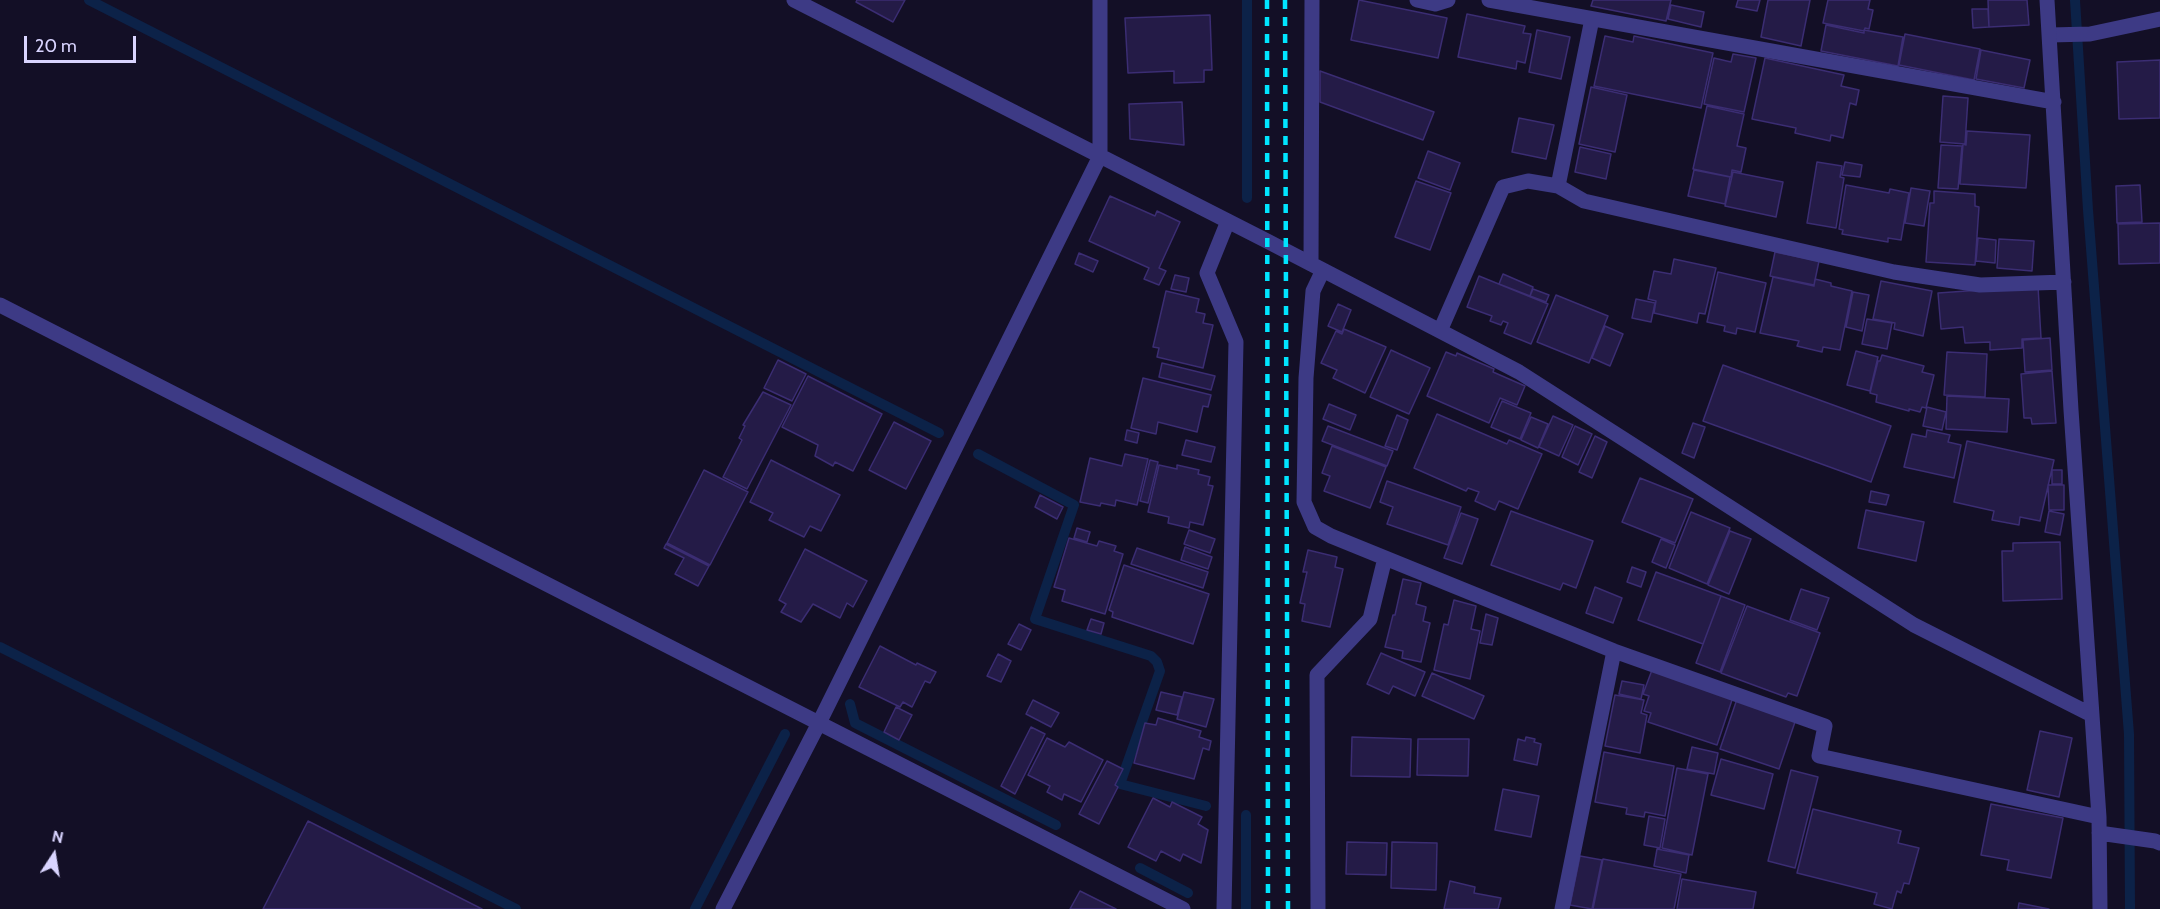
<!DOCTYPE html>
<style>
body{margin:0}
#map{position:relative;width:2160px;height:909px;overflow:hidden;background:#130f26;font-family:Cabin,sans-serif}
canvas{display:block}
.north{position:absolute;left:24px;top:825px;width:60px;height:60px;-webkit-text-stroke:4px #130f26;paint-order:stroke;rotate:12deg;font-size:16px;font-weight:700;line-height:24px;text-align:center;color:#d9d4ff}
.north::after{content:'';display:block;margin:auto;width:21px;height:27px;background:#d9d4ff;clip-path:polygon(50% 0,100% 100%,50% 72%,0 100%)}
.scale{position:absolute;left:24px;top:36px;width:112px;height:27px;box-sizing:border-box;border:3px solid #d9d4ff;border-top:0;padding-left:8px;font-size:18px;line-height:21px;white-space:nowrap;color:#d9d4ff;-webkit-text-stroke:4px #130f26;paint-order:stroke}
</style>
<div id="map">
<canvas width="2160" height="909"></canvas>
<div class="north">N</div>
<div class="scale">20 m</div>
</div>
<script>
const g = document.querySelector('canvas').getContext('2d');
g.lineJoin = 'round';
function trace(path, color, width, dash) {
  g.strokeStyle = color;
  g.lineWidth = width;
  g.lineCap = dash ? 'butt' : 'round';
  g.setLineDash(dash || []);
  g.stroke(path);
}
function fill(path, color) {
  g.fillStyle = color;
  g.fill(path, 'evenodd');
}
const stream = new Path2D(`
 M89 0 939 433
 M1247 0V198
 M2075 0 2088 210 2129 734 2130 909
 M978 454 1074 505 1035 619 1151 656 1157 662 1160 671 1120 784 1206 806
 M0 647 516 909
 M850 704 855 723 1056 825
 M1246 815V909
 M1140 868 1188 893
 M695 909 785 734`);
const building = new Path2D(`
 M857 0H905L893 22 856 2Z
 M1359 0 1447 18 1438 58 1351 40Z
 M1593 0H1671L1666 21 1591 6Z
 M1738 0H1760L1757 11 1736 7Z
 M1768 0H1810L1801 46 1761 37Z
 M1828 0H1870L1868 9 1873 10 1869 29 1865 28 1864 31 1823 23Z
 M1988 0H2027L2029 25 1989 27Z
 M1671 5 1704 12 1701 27 1668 19Z
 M1972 9H1988L1989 27 1973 28Z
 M1467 14 1525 26 1523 33 1531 34 1525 63 1517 61 1516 69 1458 57Z
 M1210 15 1212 70H1204V82L1174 83V71L1128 73 1125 18Z
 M1826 25 1864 33V30L1903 37 1898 66 1821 51Z
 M1537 30 1570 37 1561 79 1529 72Z
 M1905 34 1980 49 1974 80 1899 65Z
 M1605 36 1633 42 1634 36 1713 53 1701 108 1594 86Z
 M1981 50 2030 60 2024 88 1976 79Z
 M1733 54 1756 58 1744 112 1704 104 1714 58 1731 62Z
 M1765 58 1844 75 1841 86 1859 90 1856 105 1850 103 1843 138 1831 135 1830 141 1795 133 1796 128 1752 119Z
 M2160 60V118L2119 119 2117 62Z
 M1320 71 1434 112 1423 140 1320 102Z
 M1591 87 1627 95 1615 152 1579 144Z
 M1943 96 1968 98 1965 144 1940 142Z
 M1182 102 1184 145 1130 139 1129 104Z
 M1707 106 1744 114 1737 146 1746 148 1741 172 1732 170 1731 177 1693 169Z
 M1519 118 1554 125 1546 159 1512 152Z
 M1967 131 2030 135 2026 188 1960 184 1963 144 1966 145Z
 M1941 145 1962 146 1958 189 1938 188Z
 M1580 147 1611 154 1606 179 1575 172Z
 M1428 151 1460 163 1450 190 1418 178Z
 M1817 162 1842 166 1840 177 1844 178 1836 228 1807 223Z
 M1845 162 1862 165 1860 177 1842 175Z
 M1694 170 1730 177 1725 204 1688 196Z
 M1733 172 1783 182 1776 217 1725 206Z
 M1416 181 1451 193 1430 250 1395 237Z
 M1846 185 1889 193 1890 189 1909 193 1901 240 1888 238V242L1842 234 1843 230 1839 229Z
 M2140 185 2142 222 2117 223 2116 186Z
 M1911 188 1930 191 1924 226 1905 223Z
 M1934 191 1975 194V206L1979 207 1975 265 1926 262 1930 203H1934Z
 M1110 196 1155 216 1157 211 1180 222 1159 268 1166 271 1159 285 1144 279 1149 268 1089 241Z
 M2160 223V263L2119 264 2118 224Z
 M1978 238 1996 240 1995 263 1976 261Z
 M1999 239 2034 241 2032 271 1997 268Z
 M1775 252 1819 261 1814 285 1770 276Z
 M1079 253 1098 261 1093 272 1075 264Z
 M1674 259 1716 268 1705 314 1699 313 1697 323 1654 313 1656 301 1648 299 1654 271 1671 274Z
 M1718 272 1766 283 1755 332 1737 328 1736 334 1724 331 1725 326 1707 322Z
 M1503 274 1533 287 1530 296 1499 284Z
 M1175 275 1189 278 1186 292 1171 289Z
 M1479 276 1548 304 1531 344 1504 333 1508 323 1503 321 1501 325 1490 321 1492 316 1467 307Z
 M1773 277 1814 286 1815 279 1831 283V286L1852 291 1840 350 1823 347 1822 352 1797 346 1799 341 1760 333Z
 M1881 281 1932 291 1923 336 1894 329 1895 323 1873 319Z
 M2038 286 2041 338 2022 339V348L1990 350V342L1965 343 1963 327 1941 329 1938 293Z
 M1533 289 1549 295 1546 302 1530 296Z
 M1166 291 1199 299 1196 312 1205 314 1203 323 1213 325 1203 368 1157 357 1159 348 1153 347Z
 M1853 292 1869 295 1862 331 1846 327Z
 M1556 295 1608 316 1589 363 1537 342Z
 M1636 299 1655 303 1651 322 1632 318Z
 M1338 304 1351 310 1342 332 1328 326Z
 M1867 319 1892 323 1887 349 1862 344Z
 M1605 326 1623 334 1610 366 1592 358Z
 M1344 329 1386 347 1365 393 1333 378 1337 370 1321 363 1336 331 1342 334Z
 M2050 338 2052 370 2025 372 2023 340Z
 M1391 350 1430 368 1409 414 1370 397Z
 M1856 351 1878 357 1870 391 1847 385Z
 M1446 352 1456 356 1457 353 1494 369 1493 372 1525 386 1517 405 1500 398 1489 423 1427 396Z
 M1947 352 1987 354 1985 397 1944 395Z
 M1882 355 1924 366 1922 372 1934 375 1926 408 1922 407 1920 412 1909 409V411L1876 402 1877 395 1870 393 1878 361H1880Z
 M778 360 806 374 792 401 764 388Z
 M1162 363 1215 376 1211 390 1159 377Z
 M1723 365 1891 426 1871 482 1703 421Z
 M2052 371 2056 423 2032 424 2031 418H2024L2021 374Z
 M808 376 882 414 853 471 835 462 833 466 815 456 818 445 782 427Z
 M1143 378 1211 395 1208 407 1203 406 1197 432 1158 422 1156 434 1131 428Z
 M763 392 791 405 747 489 723 477 742 440 739 438 745 426 743 425Z
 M1947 396 2009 399 2007 432 1946 429Z
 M1502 401 1531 413 1520 439 1491 427Z
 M1329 404 1356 415 1350 430 1323 419Z
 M1927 407 1946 412 1942 430 1923 426Z
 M1437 414 1507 444 1509 440 1542 454 1518 509 1499 501 1495 510 1475 501 1479 492 1468 488 1466 491 1414 468Z
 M1397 415 1408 420 1397 450 1385 446Z
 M1553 416 1573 425 1559 456 1539 447Z
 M1531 417 1548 424 1538 448 1521 440Z
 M894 422 931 441 906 489 869 470Z
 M1693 423 1705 427 1694 458 1682 453Z
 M1328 426 1393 451 1387 466 1322 441Z
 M1575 426 1592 434 1578 465 1562 457Z
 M1127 430 1139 433 1137 443 1125 440Z
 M1927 430 1950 435 1948 442 1961 445 1954 478 1904 467 1912 434 1926 437Z
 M1595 436 1607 442 1592 478 1579 472Z
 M1186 440 1215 447 1211 462 1182 455Z
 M1967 441 2054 460 2040 521 2020 517 2019 525 1992 520 1994 511 1954 502Z
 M1332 446 1386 467 1370 508 1324 491 1330 476 1322 473Z
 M1125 454 1148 459 1137 505 1116 500 1115 506 1101 503 1100 506 1080 502 1090 458 1122 466Z
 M771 460 840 495 821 531 810 526 804 537 769 520 773 513 750 502Z
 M1150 460 1158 462 1148 503 1140 501Z
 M1159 465 1177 469V465L1199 470 1198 474 1210 477 1208 485 1213 486 1203 525 1190 522 1189 528 1168 523 1169 517 1148 512Z
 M704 470 748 492 710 565 667 543Z
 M2052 470H2062V484H2052Z
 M1640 478 1693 499 1675 543 1622 522Z
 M1387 481 1461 507 1448 545 1387 524 1393 507 1380 502Z
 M2048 485H2064V510H2049Z
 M1871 491 1889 495 1886 505 1869 502Z
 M1040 495 1063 507 1057 519 1035 507Z
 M1866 510 1924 522 1916 561 1858 548Z
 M1511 511 1593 541 1576 588 1563 583 1560 590 1491 565Z
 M2049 511 2064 514 2060 535 2045 532Z
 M1691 512 1730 528 1707 584 1669 568Z
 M1461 513 1478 519 1462 564 1444 558Z
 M1077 528 1090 532 1087 542 1074 538Z
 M1189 530 1215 539 1210 553 1184 544Z
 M1730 531 1751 539 1729 594 1708 585Z
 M1069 538 1097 546 1099 541 1116 546 1114 551 1123 554 1105 614 1062 601 1065 590 1054 587Z
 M1661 539 1675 545 1666 568 1652 562Z
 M2060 542 2062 599 2003 601 2002 551H2013V543Z
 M666 544 709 566 698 586 675 574 684 558 664 548Z
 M1185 547 1212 557 1208 569 1181 560Z
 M1137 548 1208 572 1203 588 1131 564Z
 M805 549 867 581 853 607 847 603 840 618 813 604 801 622 781 612 786 604 779 600Z
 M1308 550 1337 557 1335 567 1343 569 1330 627 1302 621 1305 604 1300 603 1307 572H1303Z
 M1124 565 1209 594 1193 644 1112 617 1113 612 1109 610Z
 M1632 567 1646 572 1641 587 1627 582Z
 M1656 572 1721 596 1703 644 1638 620Z
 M1403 579 1421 583 1416 604 1426 607 1423 621 1430 623 1421 662 1402 658 1403 651 1385 647 1393 615H1395Z
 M1595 587 1622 598 1613 623 1586 613Z
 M1801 589 1829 598 1817 630 1790 620Z
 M1721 596 1745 605 1720 672 1696 663Z
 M1454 600 1476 606 1471 629 1480 631 1470 679 1434 670 1444 624 1448 625Z
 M1747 606 1820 633 1797 696 1788 693 1786 697 1721 673Z
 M1486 614 1498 618 1492 645 1480 643Z
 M1091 619 1104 623 1101 634 1087 630Z
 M1019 624 1031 630 1021 650 1008 644Z
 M880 646 916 665 917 663 936 672 930 683 925 681 912 707 903 702 900 707 859 687Z
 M1381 653 1425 672 1415 696 1393 686 1389 694 1367 684Z
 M998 654 1011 661 1001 682 987 676Z
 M1652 670 1733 697 1717 745 1648 722 1651 713 1644 711 1649 696 1643 694Z
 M1432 673 1484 696 1474 719 1422 696Z
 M1622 681 1644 685 1641 699 1619 694Z
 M1161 692 1182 697 1177 715 1156 710Z
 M1184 692 1214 699 1206 727 1177 719Z
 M1615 695 1644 700 1641 713 1647 715 1640 753 1605 746Z
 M1737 699 1796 719 1779 769 1720 749Z
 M1033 700 1059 713 1051 727 1026 714Z
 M896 707 912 715 899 740 884 732Z
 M1158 718 1201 731 1199 737 1211 741 1209 750 1203 748 1194 779 1134 763 1145 723 1156 725Z
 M1031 727 1045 734 1015 794 1001 786Z
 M2040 731 2072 738 2059 797 2027 790Z
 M1352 737 1411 739 1410 777 1351 776Z
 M1526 737 1535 739 1534 742 1541 744 1537 765 1514 760 1518 739 1525 741Z
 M1047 738 1065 747 1069 742 1103 760 1081 802 1064 794 1062 800 1047 792 1050 786 1028 775Z
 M1418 739H1469L1468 776 1417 775Z
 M1692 747 1718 753 1714 774 1687 769Z
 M1604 752 1674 766 1665 816 1645 812 1644 817 1626 814 1627 808 1595 802Z
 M1721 759 1773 774 1764 809 1711 795Z
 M1107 761 1123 769 1115 785 1118 787 1099 824 1079 814Z
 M1677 768 1708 774 1692 855 1662 848Z
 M1791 770 1818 777 1795 868 1768 861Z
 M1503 789 1539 796 1531 837 1495 830Z
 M1153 798 1170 807 1172 802 1202 817 1198 824 1208 830 1201 863 1183 854 1180 861 1161 851 1156 861 1128 847Z
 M1991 804 2063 818 2051 878 2007 870 2009 860 1981 855Z
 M1813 809 1901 831 1898 843 1919 848 1909 884 1904 883 1901 893 1897 891 1892 909 1874 904 1877 893 1797 873Z
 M1649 816 1665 819 1660 848 1644 845Z
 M308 821 482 909H263Z
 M1347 842 1387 843 1386 875 1346 874Z
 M1392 842 1437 843 1436 890 1391 888Z
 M1657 849 1689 855 1686 873 1654 866Z
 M1580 856 1602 860 1592 909 1570 905Z
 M1603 859 1681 874 1674 909H1593Z
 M1682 879 1756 892 1753 909H1677Z
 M1450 881 1475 887 1474 893 1501 898 1498 909H1444Z
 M1080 891 1116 909H1070Z
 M2019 903 2049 909H2018Z`);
const lane = new Path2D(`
 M2050 35 2090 34 2160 19`);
const street = new Path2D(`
 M794 0 1267 241 1519 372 1914 625 2092 715
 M1417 0 1435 4 1448 0
 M1489 0 2054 102
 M2047 0 2071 410 2099 817 2100 909
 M1558 186 1584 201 1894 272 1980 285 2064 282
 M1311 264 1312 0
 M1323 270 1313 291 1306 378 1304 502 1315 527 1331 536 1614 651 1825 726 1819 756 2099 817
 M0 305 1183 909
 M1440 331 1503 187 1528 181 1558 186 1592 19
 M2099 833 2155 841 2160 843
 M723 909 819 723 1100 156V0
 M1224 909 1236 342 1207 273 1228 221
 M1318 909 1317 675 1370 619 1385 558
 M1562 909 1614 651`);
const rail = new Path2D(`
 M1267 0 1268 909
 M1285 0 1288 909`);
trace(stream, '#0c2248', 10);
fill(building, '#241b47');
trace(building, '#3b2d73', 1.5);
trace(lane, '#3d3a85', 15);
trace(street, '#3d3a85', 15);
trace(rail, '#00e5ff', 4.5, [9, 8]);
</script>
